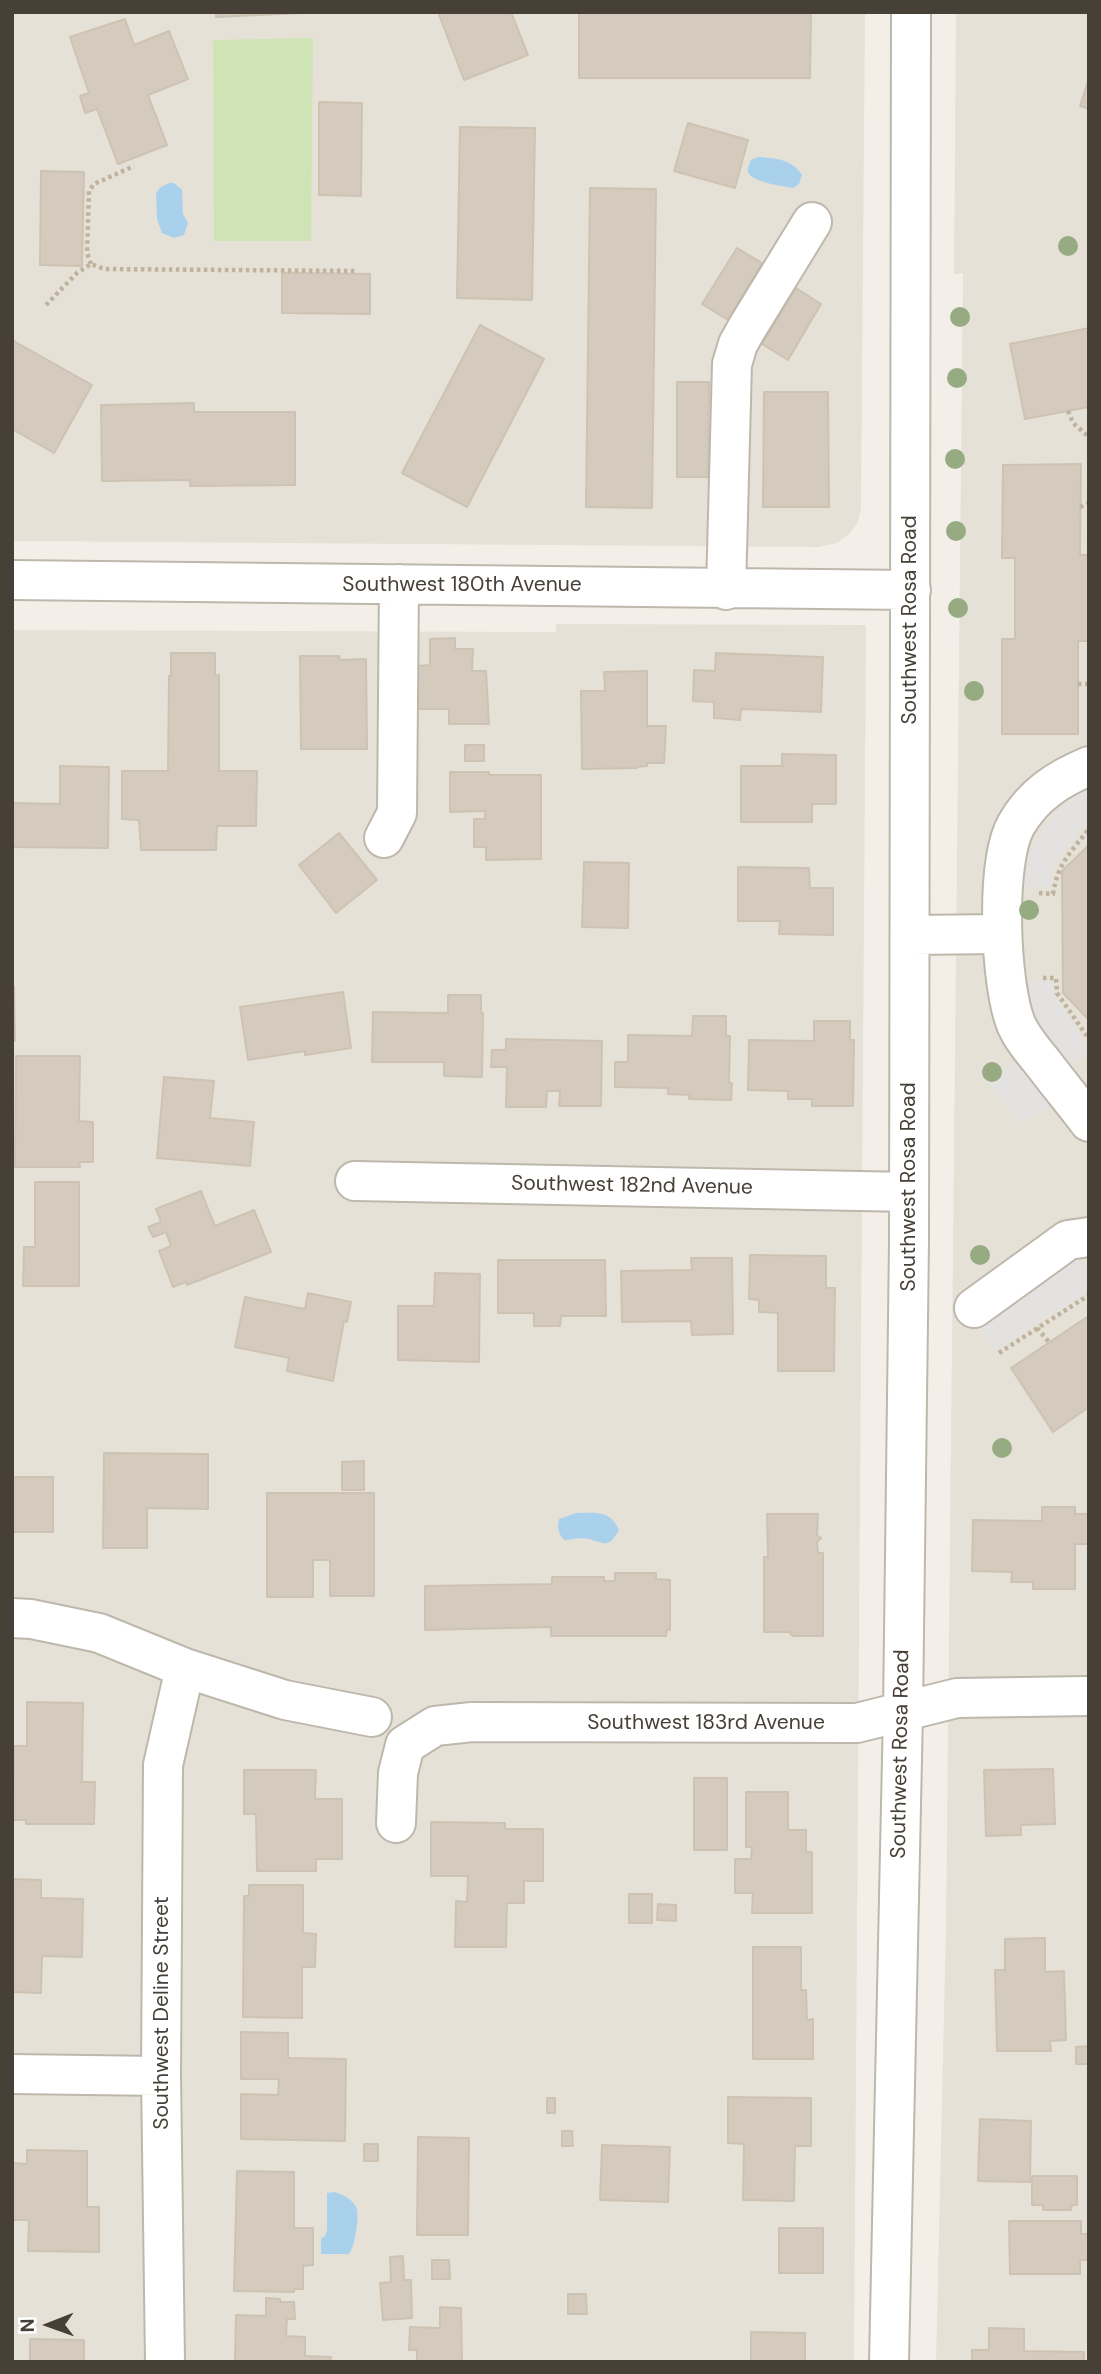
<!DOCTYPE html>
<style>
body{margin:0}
#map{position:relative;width:1101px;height:2374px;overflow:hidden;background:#f3efe8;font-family:"DM Sans",sans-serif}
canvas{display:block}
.frame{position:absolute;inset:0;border:14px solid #464037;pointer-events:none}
.north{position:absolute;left:14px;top:2290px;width:70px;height:70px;-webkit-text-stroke:5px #fff;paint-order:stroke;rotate:269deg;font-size:19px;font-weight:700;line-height:28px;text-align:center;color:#464037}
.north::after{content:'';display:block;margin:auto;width:24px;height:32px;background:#464037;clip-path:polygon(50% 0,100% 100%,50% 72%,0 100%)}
</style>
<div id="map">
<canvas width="1101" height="2374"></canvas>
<div class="frame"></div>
<div class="north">N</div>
</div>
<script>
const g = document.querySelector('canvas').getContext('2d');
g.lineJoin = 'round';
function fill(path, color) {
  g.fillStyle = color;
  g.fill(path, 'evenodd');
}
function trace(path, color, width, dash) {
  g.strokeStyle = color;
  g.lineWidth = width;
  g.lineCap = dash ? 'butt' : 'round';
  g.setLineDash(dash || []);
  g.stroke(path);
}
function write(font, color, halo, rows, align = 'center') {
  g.font = font + ' "DM Sans",sans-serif';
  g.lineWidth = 6;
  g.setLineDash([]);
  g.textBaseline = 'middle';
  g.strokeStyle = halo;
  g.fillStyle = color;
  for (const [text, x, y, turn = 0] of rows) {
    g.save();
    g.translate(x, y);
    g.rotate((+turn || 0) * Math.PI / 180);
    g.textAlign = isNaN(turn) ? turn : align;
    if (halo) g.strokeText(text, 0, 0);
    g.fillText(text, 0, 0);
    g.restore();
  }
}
const residential = new Path2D(`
 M12 12H865L861 508 858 522 850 533 837 543 818 547 12 541Z
 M956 12H1089V2362H936L946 1925 963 273 954 274Z
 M556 624 866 625 854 2362H12V630L556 632Z`);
const green = new Path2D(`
 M313 38 311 241H214L213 40Z`);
const parking = new Path2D(`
 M1083 785 1089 789V821L1057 860 1051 873 1050 887H1023L1026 859 1047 823Z
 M1052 980 1054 993 1089 1049V1053L1066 1067 1051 1105 1023 1124 987 1082 1012 1065 1025 982Z
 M1079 1258 1089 1270V1290L996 1350 981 1328Z`);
const water = new Path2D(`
 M758 157C775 158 792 159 802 175L799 184 793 188C782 186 751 182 748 172 747 168 750 163 751 160Z
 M169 183H174L182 190 183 214 188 223 184 235 174 238 162 233 157 219 156 193 161 187Z
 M576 1513C596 1513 610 1510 619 1530 608 1549 605 1543 589 1539 582 1537 571 1540 564 1540 558 1533 557 1527 559 1519Z
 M334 2192C343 2194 354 2200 357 2209 359 2220 355 2246 349 2254H321V2239L325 2236 327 2230V2193Z`);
const building = new Path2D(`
 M216 12H302V13L216 17Z
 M438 12H511L528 55 464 80Z
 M579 12 811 13 810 78H579Z
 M125 19 134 45 169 31 188 79 148 95 167 145 118 164 97 109 85 113 80 96 89 93 70 37Z
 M1089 78V109L1080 106Z
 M319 102 362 103 361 196 319 195Z
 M688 123 748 140 735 188 674 171Z
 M460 127 535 128 532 300 457 298Z
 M41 171 84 172 82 266 40 265Z
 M590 188 656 189 652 508 586 507Z
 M737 248 762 263 728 320 702 304Z
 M282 273 370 274V314L282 313Z
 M796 288 821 304 788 360 762 344Z
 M480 325 544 359 467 507 402 473Z
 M1089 328V407L1025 419 1010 344Z
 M12 340 92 385 54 453 12 429Z
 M677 382H709L708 477H677Z
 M764 392H828L829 507H763Z
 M194 403V412H295V485L190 486V480L102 481 101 405Z
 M1081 464 1080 555H1089V641H1078V734H1002V639H1015V558H1002L1003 465Z
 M455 638V649H473L472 671H486L489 724H449V709H417V666L430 665V639Z
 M171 653H215V676L219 675V771H257L256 826H217L216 850H141L139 820 122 819V771H168L169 676H171Z
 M716 653 823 657 821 712 741 709 740 720 714 718V702L693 701 694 670 715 671Z
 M300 656H339L340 660 366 659 367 749H301Z
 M647 671V726H666L664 763H647V766L636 767 637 768 582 769 581 691H605L604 672Z
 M465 745H484V761H465Z
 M782 754 836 755V804H812V822H741V766H782Z
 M60 766 109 767 108 848 12 847V803L60 804Z
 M450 772H489V775H541V859L486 860V847H474V819H485V811L450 812Z
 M339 833 377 880 336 913 299 865Z
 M1089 845V1020L1063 993 1062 871Z
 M584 862 629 863 628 928 582 927Z
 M738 867 809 868 810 888H833V935L779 934 780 921H738Z
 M12 987H14L15 1041H12Z
 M343 992 351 1048 305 1055V1051L248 1060 240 1007Z
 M448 995H481V1013H483L482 1077 444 1076V1062H372L373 1012 448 1013Z
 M693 1016H726V1036H730L729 1083H732L731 1100 689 1099V1095L668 1094V1088L615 1087V1062H628V1035L692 1036Z
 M814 1021H850V1040H854L853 1106H812V1099H788V1091L748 1090 749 1040 814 1041Z
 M506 1039 602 1041 601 1106H559L560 1091H547L546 1107H506L507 1067H491L492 1050H506Z
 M16 1056H80L79 1121 93 1122V1162H79L80 1167H15Z
 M164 1077 214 1081 210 1118 254 1122 250 1166 157 1158Z
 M35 1182H79V1286H23L24 1247H35Z
 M201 1191 215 1226 254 1210 271 1252 187 1285 186 1282 173 1287 159 1251 171 1246 166 1232 153 1237 148 1227 161 1222 156 1209Z
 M750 1255 826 1256V1288H835L834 1371H778V1313L759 1312V1300L749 1299Z
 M691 1258H732L733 1334 692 1335 691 1321 622 1322 621 1271 692 1270Z
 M498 1260H605L606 1316H561L560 1326H534V1313H498Z
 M435 1273 480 1274 479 1362 398 1360V1306H434Z
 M308 1293 351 1302 347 1322 344 1321 333 1381 287 1371 289 1358 235 1347 245 1297 305 1309Z
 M1087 1317 1089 1320V1407L1053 1432 1011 1368Z
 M104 1453 208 1454V1509L147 1508V1548H103Z
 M364 1461V1490H342V1462Z
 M12 1477H53V1532H12Z
 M267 1493H374V1596H330V1560H313V1597H267Z
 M1042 1507H1075V1514H1088V1544H1075V1589H1033V1582H1011L1012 1572 972 1571 973 1520 1042 1521Z
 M767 1514H818L817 1535 821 1538 817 1542 818 1553H823V1636H793L789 1632H764V1557H768Z
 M615 1573H656V1579L670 1580V1630L667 1629 666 1636H551V1627L425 1630V1586L552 1584V1577H604V1581H615Z
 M27 1702 83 1703 82 1782H95L94 1824H26V1820H13L14 1746H27Z
 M1053 1769 1055 1824 1021 1825V1835L986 1836 984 1770Z
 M244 1770H316L315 1799H342V1859H316V1871H257L256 1814H244Z
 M694 1778H727V1850H694Z
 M746 1792H788V1830H806V1852H812V1913H752L753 1893H735V1859H751L752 1847H746Z
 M431 1822 505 1823V1829H543V1881H524V1903H507L506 1947H455L456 1901 467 1902 468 1876H431Z
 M12 1879 41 1880V1898L83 1899 82 1957 42 1956 41 1993 12 1992Z
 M249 1885H303V1933L316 1934 315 1967H302V2018L243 2017 244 1896H249Z
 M629 1894H652V1923H629Z
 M658 1904 676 1905V1921L657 1920Z
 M1045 1938V1972L1064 1971 1066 2040 1050 2041 1051 2051H997L995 1970H1005V1939Z
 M753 1947H801V1990H806L807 2020 813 2019V2059H753Z
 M241 2032 288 2033V2058L346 2059 345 2141 241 2139V2094L278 2095 279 2079H241Z
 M1088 2046 1089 2064H1076V2047Z
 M728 2097 811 2098V2146H795L794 2201 743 2200 744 2144 728 2143Z
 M547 2098H555V2113H547Z
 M980 2119 1031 2121 1030 2182 978 2181Z
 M562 2131H572L573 2146H562Z
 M418 2137 469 2138 468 2235H417Z
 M364 2144H378V2161H364Z
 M602 2145 670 2147 668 2202 600 2200Z
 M27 2150 87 2151V2207H99V2252L28 2251 29 2220H12V2163L27 2164Z
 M237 2171 294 2172V2228H313V2265L303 2266V2289H294V2292L234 2291Z
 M1032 2176H1077V2205H1072L1071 2210H1043V2205H1032Z
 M1009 2221H1081V2234H1089V2260H1080V2274H1010Z
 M779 2228H823V2273H779Z
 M403 2256 404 2280H411L412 2318 383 2320 380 2283 391 2282 390 2257Z
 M432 2260H449L450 2279H432Z
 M568 2294H586L587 2314H568Z
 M266 2298 280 2299V2302H294L295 2319H287L286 2336 305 2337V2356L331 2357 330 2362H235L236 2315 266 2316Z
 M440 2307 461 2308 462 2362H417V2350H409L410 2327 440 2328Z
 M989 2328 1024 2329V2351L1084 2352V2362H972V2350H989Z
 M751 2332 805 2333V2362H751Z
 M30 2339 84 2340V2362H30Z`);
const path = new Path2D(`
 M91 264 87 253 89 191 94 184 134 166
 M46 305 77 273 91 264 104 269 358 271
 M1068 411 1073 423 1089 437
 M1080 507 1089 503
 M1078 684H1089
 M1039 893 1053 894C1058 863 1070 853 1089 829
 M1043 978H1056L1057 993 1089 1039
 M1037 1328 1049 1342
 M999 1353 1089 1295`);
const minor = new Path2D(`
 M12 580 911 590
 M726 590 732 364 738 344 747 328 812 222
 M1089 766C1058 779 1033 795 1016 825 995 862 1000 985 1016 1024 1022 1038 1033 1051 1043 1063 1058 1083 1074 1102 1089 1122
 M384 838 397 813 399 584
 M910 935 1001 934
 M355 1181 909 1192
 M974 1308 1068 1240 1089 1237
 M12 1618 31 1619 99 1633 185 1668 285 1700 372 1717
 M396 1823 398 1773 405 1745 435 1726 472 1722 857 1723 957 1698 1089 1696
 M12 2074 161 2076
 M165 2362 161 2076 163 1765 185 1668
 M889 2362 903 1712 909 1241 911 12`);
const trees = [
 [1068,246],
 [960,317],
 [957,378],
 [955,459],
 [956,531],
 [958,608],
 [974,691],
 [1029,910],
 [992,1072],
 [980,1255],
 [1002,1448]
];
const streetNames = [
 ["Southwest 180th Avenue",462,585],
 ["Southwest Rosa Road",910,620,-90],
 ["Southwest 182nd Avenue",632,1186,1],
 ["Southwest Rosa Road",909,1187,-90],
 ["Southwest 183rd Avenue",706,1723],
 ["Southwest Rosa Road",901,1754,-89],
 ["Southwest Deline Street",162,2013,-90]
];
fill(residential, '#e6e1d7');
fill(green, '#cfe4b4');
fill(parking, '#e4e2e0');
fill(water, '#a9d1eb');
fill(building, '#d4cbbe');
trace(building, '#cec3b2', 2);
trace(minor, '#beb7ab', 42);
trace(path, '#bfb29e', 4.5, [3.5, 3.5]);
trace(minor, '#fff', 38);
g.fillStyle = '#96ab82';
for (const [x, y] of trees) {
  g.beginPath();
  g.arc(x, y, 10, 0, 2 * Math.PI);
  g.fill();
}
write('21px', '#464037', '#fff', streetNames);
</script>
